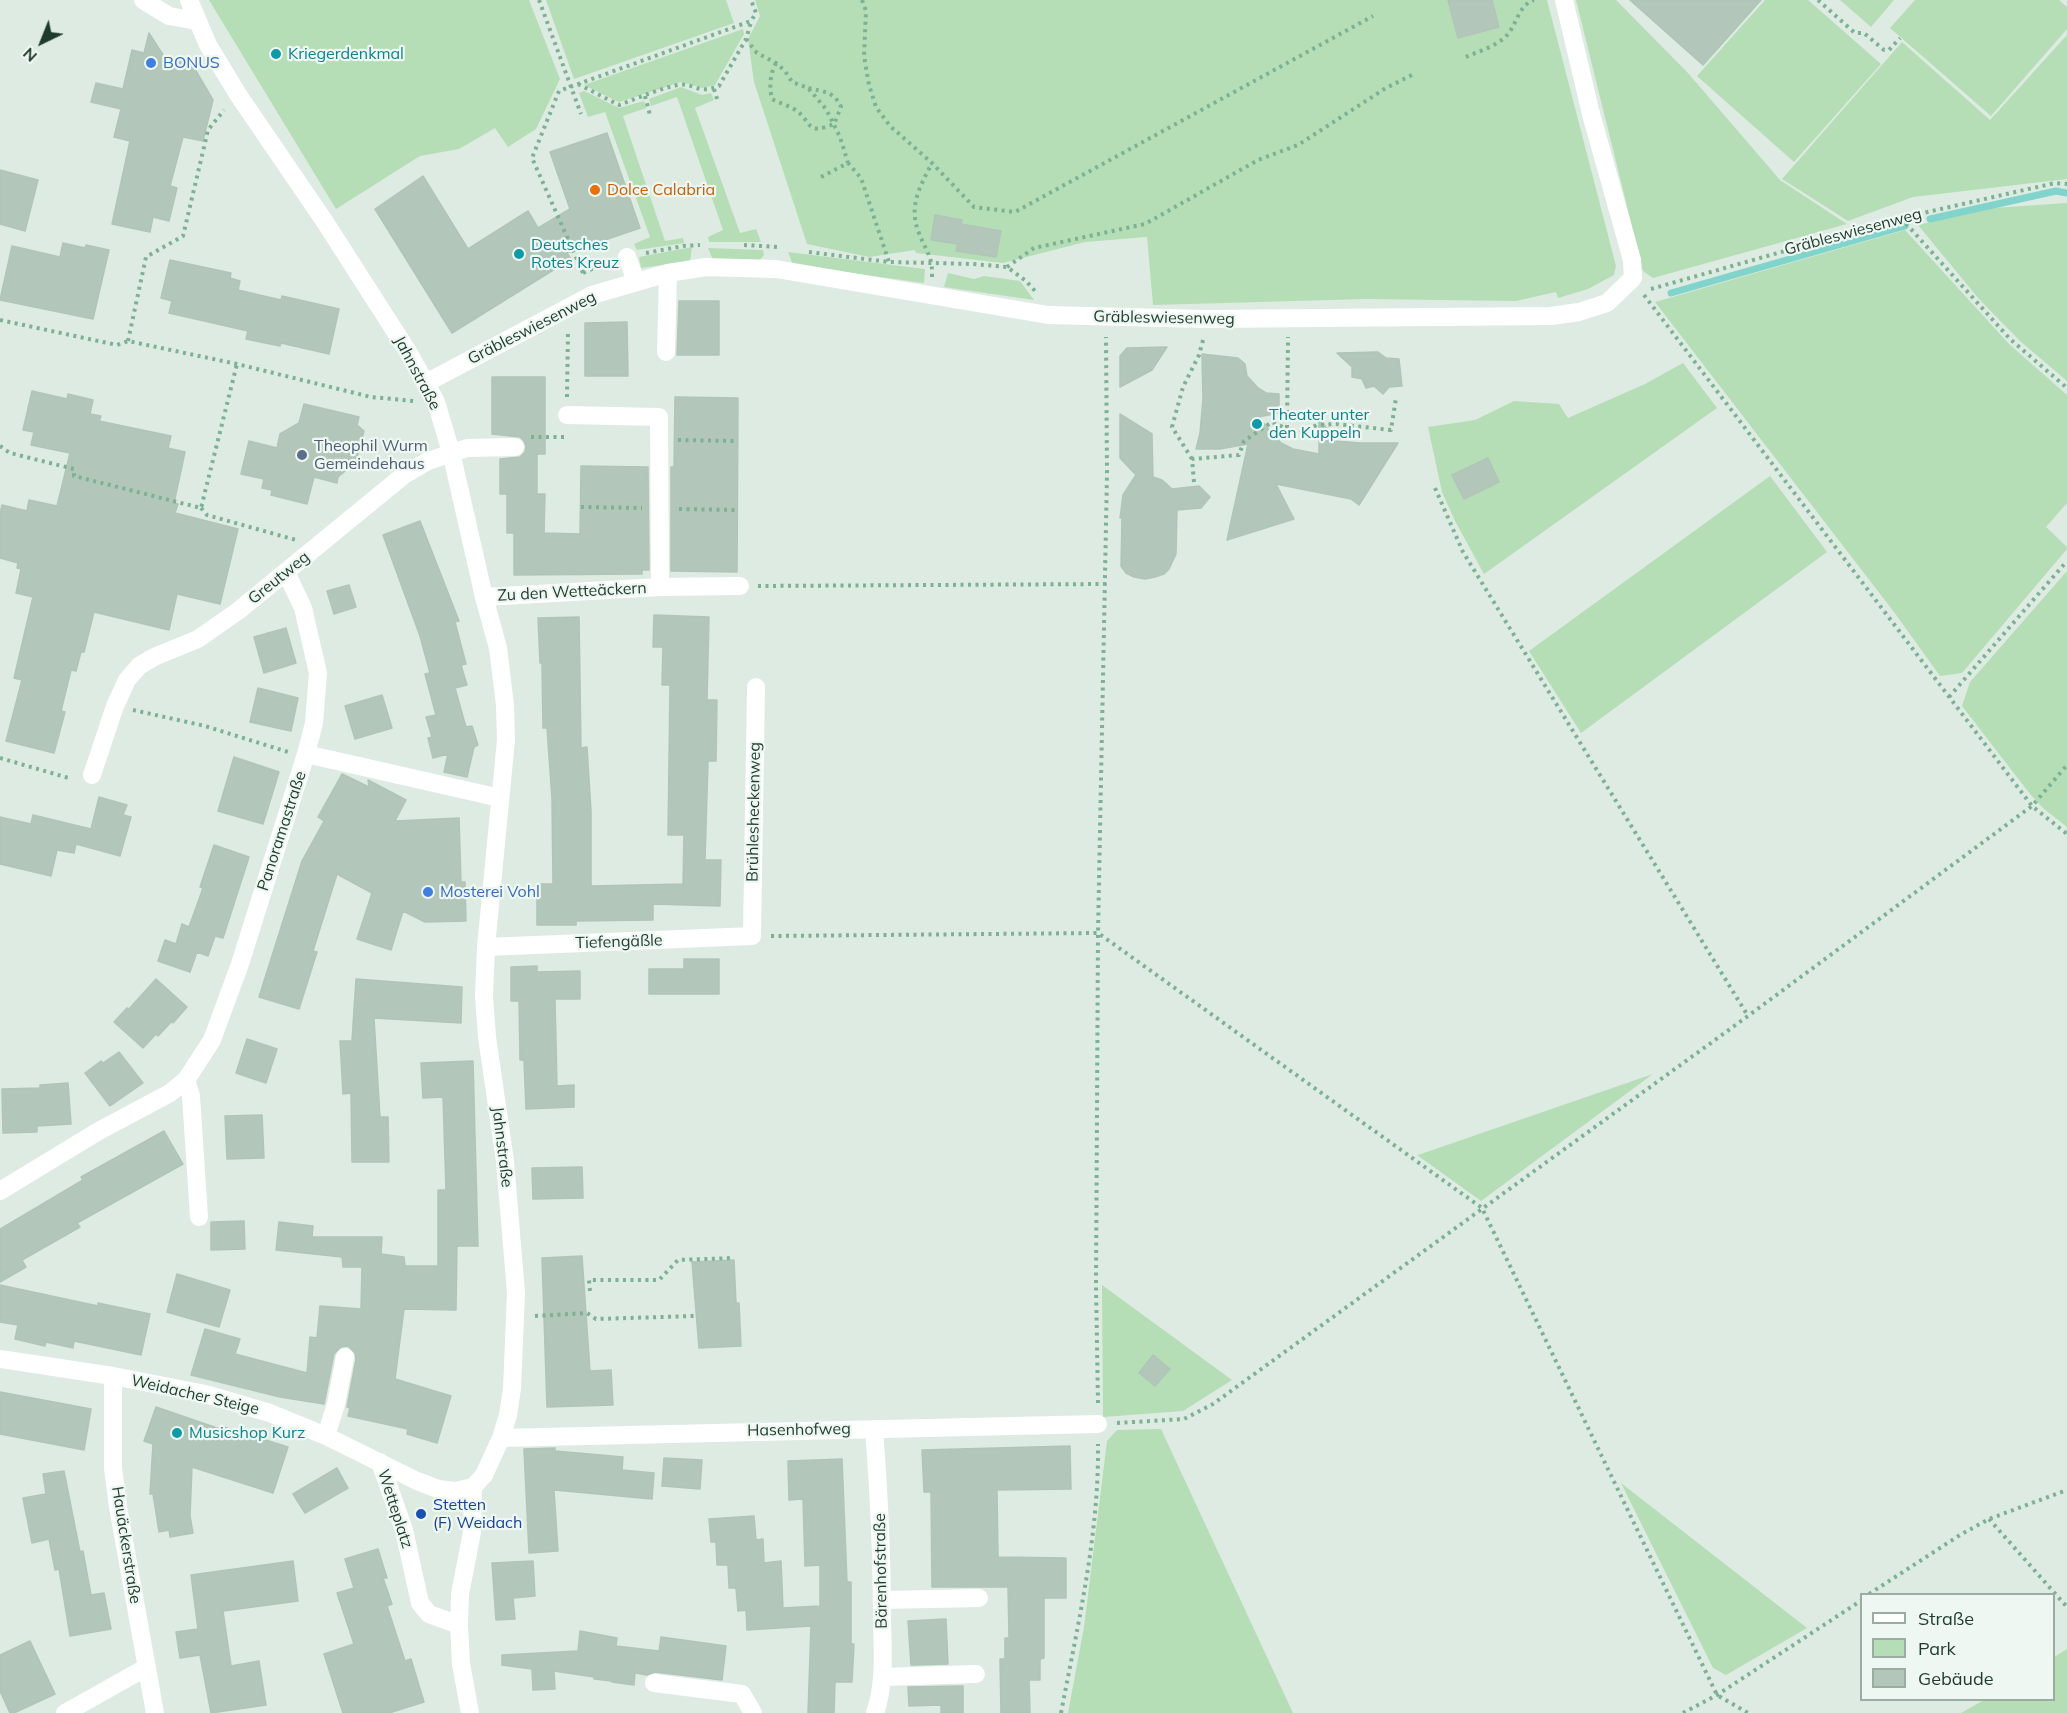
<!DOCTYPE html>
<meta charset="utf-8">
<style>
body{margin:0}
#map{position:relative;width:2067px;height:1713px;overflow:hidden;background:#deebe2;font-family:Mulish,sans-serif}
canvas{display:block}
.legend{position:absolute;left:1860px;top:1593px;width:195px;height:108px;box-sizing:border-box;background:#eef7f1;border:2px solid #9baca2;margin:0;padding:8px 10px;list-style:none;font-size:18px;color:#1e3b2c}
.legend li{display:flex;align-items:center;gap:12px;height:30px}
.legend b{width:30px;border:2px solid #9baca2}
.north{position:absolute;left:12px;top:12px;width:60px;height:60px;-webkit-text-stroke:4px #eef7f1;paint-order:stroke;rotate:223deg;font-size:16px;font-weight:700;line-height:24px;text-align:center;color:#1e3b2c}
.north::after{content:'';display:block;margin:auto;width:21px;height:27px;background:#1e3b2c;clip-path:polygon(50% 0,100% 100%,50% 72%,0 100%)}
</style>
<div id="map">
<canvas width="2067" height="1713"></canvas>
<ul class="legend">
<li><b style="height:8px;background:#fff"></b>Straße</li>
<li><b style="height:16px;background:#b5deb6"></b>Park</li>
<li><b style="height:16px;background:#b3c6ba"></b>Gebäude</li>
</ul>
<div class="north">N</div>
</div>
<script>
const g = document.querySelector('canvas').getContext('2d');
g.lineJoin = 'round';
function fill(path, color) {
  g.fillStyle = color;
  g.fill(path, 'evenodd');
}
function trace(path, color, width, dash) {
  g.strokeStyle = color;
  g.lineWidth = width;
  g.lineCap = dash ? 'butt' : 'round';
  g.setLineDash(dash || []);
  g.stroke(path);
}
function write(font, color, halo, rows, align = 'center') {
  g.font = font + ' Mulish,sans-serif';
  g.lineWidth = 4.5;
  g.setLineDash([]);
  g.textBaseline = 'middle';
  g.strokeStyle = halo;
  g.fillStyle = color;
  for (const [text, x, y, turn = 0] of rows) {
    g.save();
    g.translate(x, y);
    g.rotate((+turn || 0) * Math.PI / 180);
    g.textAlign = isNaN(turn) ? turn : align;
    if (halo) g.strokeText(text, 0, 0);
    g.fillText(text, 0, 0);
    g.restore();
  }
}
const green = new Path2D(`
 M209 0H529L560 79 536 129 508 147 495 128 459 149 420 156 336 209Z
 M546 0H726L734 23 574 79Z
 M755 0H1547L1616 266 1614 275 1588 289 1558 298 1556 292 1516 301 1366 299 1153 305 1147 237 1085 242 1003 263 916 253 915 250 869 257 807 244 754 82 748 39 760 16Z
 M1576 0H1616L1688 73 1780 180 1847 224 1653 278 1643 271Z
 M1765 0H1808L1881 64 1794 162 1697 76Z
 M1840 0H1894L1871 27Z
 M1915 0H2059L2067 7V29L1991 116 1890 28Z
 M743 29 744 34 715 85 703 88 681 82 619 102 584 85Z
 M2067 35V179L1913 197 1848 221 1782 179 1902 42 1990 120Z
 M681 87 702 95 711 93 714 100 695 108 740 233 756 229 761 242H709L708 237 723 230 677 97 651 106 649 99Z
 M584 91 619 108 644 101 646 108 623 116 665 241 683 238 684 243 637 250 634 244 650 237 605 112 588 117 579 93Z
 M2067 203V381L2020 341 1979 299 1918 225 1993 208Z
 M1905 230 2009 344 2067 395V503L2046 527 2067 547V549L1962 673 1940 676 1894 612 1655 302Z
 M692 247 690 261 641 268 639 257Z
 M708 248 763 250 764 255 760 260H713Z
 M788 252 925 269 924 283 793 265Z
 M948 273 974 279 984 276 1020 281 1034 300 944 287Z
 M1683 363 1717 408 1484 574 1455 521 1442 492 1428 427 1475 420 1514 401 1559 404 1568 418 1645 384Z
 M1770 476 1827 552 1581 733 1529 651Z
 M2067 571V827L2044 809 2030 794 1962 706 1970 682Z
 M1653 1074 1481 1201 1417 1155H1418Z
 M1102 1285 1232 1380 1183 1411 1103 1417Z
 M1161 1429 1293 1713H1068L1084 1627 1107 1441 1117 1430Z
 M1621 1483 1807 1628 1726 1675 1713 1668Z
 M2067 1649V1713H1961L1984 1700H2054V1657Z`);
const stream = new Path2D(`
 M1930 219 2056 191 2067 193
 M1671 293 1905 226`);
const building = new Path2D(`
 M1448 0H1492L1499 27 1458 38Z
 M1630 0H1761L1703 65Z
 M149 33 165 58 192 64 213 100 203 141 183 137 170 186 177 188 169 221 153 217 150 232 112 224 130 141 114 137 121 109 91 102 96 83 123 89 132 50 144 53Z
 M607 133 640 228 567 253 571 259 452 333 375 209 423 176 468 249 528 211 538 228 570 209 550 152Z
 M0 170 38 180 25 231 0 224Z
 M935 215 962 220 961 224 1001 231 996 257 956 251 958 244 931 240Z
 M63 243 85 248 86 245 109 250 93 319 0 300 12 246 60 257Z
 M170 260 231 273 230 278 240 281 238 290 281 300 282 296 339 309 329 354 281 343 280 346 246 339 248 331 169 313 172 301 161 298Z
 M679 301H719V355H677Z
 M627 322 628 376H585V323Z
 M1167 347 1152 370 1120 387V356L1127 348Z
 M1378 352 1386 358 1399 359 1402 386 1389 387 1383 394 1374 386 1366 388 1362 379 1352 377V367L1337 353Z
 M1202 354 1238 358 1245 364 1247 376 1258 388 1266 393 1279 394V413L1258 417 1281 443 1293 449 1319 454V416L1334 441 1361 443H1398L1359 505 1351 499 1276 484 1294 519 1227 540 1248 444 1220 449H1196L1200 433 1203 399Z
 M492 377H545V454H537V494H545L544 533 580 534 581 466 648 467 649 570H642V574L514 575V533H507V494H500V459L520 457 525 452 526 446 524 441 520 437 492 434Z
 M32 391 67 399 68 394 93 400 90 414 101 416 99 421 171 436 168 448 185 452 174 503 178 504 175 513 238 529 220 604 177 594 169 630 94 612 84 652H81L76 671 71 670 61 711 65 712 54 753 6 741 22 680 14 678 33 597 16 593 21 569 17 568 18 563 0 558V514L2 505 27 511 29 500 57 506 70 453 31 445 34 432 23 430Z
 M675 397 738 398 737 572 671 571V467H674Z
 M304 404 359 417 357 425 364 431 356 462 338 477 337 483 314 477 307 504 271 495 272 490 262 488 264 479 241 474 249 441 277 448 280 434 299 423Z
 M1120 414 1152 434 1153 477 1162 480 1172 489 1199 486 1210 497 1201 508 1177 510 1176 554 1169 569 1164 574 1155 577 1145 579 1134 577 1126 573 1121 566 1122 518H1120L1123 495 1136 475 1120 458Z
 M1488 458 1499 482 1464 499 1452 475Z
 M420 521 459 621 455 622 466 664 461 665 467 685 455 688 466 727 472 726 478 745 474 747 467 777 444 772 448 754 433 758 428 738 432 737 426 717 436 715 425 674 430 673 420 636 383 535Z
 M349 585 356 607 334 614 327 591Z
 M654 615 709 617 707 700H717L716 761H708L705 860H721L720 906 653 904V920L576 921V925H537V884H553L552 799 547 728H543L542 663H540L538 618 579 617 581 748 587 747 591 811V886L683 884 684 835H668L670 685H662L663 647H653Z
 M286 628 296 663 264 673 254 637Z
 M258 688 298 698 291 731 250 722Z
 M382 695 392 728 355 739 345 706Z
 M234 757 279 772 263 824 218 811Z
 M342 774 369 787 368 780 406 800 395 821 459 818 461 882H465L466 921 425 922 403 911 391 950 357 939 372 893 337 874 313 951 317 952 299 1009 259 997 302 861 324 821 318 817Z
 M99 797 127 805 123 815 131 817 120 856 76 844 74 853 57 850 51 876 0 864V817L31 824 33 815 91 829Z
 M214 845 249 857 223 938 215 936 208 956 197 952 190 972 158 961 165 940 176 944 182 924 189 927 203 888 200 887Z
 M684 959H719V994H649V969H684Z
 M537 966V972L580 971V999H555L557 1086 574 1085V1107L526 1109 524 1060H520L519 1001H511V967Z
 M156 979 187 1007 173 1023 172 1021 158 1036 156 1034 143 1048 114 1022 127 1008 129 1009Z
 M356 979 462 987 461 1023 374 1018 380 1117H388L389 1162H352L351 1093 343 1094 340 1041H352Z
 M247 1039 277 1049 266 1083 236 1073Z
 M119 1052 143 1083 110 1106 85 1073 101 1061 103 1063Z
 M473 1061 478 1246H457L456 1310 404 1309 395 1379 451 1396 437 1443 407 1434 408 1429 348 1416 350 1408 347 1407 356 1359 355 1353 348 1346 341 1347 334 1354 324 1404 280 1397 191 1375 205 1329 240 1339 235 1354 307 1373 310 1337 317 1338 320 1306 361 1309 362 1267H343L342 1257 276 1250 279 1222 313 1226 312 1237H382L381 1254 404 1257 405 1266H438V1190H446L443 1097 423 1098 421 1063Z
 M68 1083 71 1124 37 1126V1132L3 1133 2 1089 40 1088V1085Z
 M262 1115 264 1158 227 1159 225 1116Z
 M164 1131 183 1164 77 1223 80 1227 22 1260 26 1267 0 1282V1229L83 1180 81 1177Z
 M582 1167 583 1198 533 1199 532 1168Z
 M244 1221 245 1249 211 1250V1222Z
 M582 1256 590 1371 611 1370 613 1405 547 1407 542 1258Z
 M734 1260 736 1303H739L741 1346 699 1348 692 1262Z
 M177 1274 230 1290 219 1327 167 1312Z
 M0 1285 98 1306V1303L150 1314 141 1355 74 1341 73 1348 46 1342 45 1346 15 1339 18 1325 0 1322Z
 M1153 1355 1170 1369 1155 1386 1139 1373Z
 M0 1392 91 1409 84 1450 0 1434Z
 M156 1407 223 1430 224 1427 288 1447 273 1493 192 1467 190 1516 193 1533 170 1537 169 1530 159 1532 153 1494H150L153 1444 144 1441Z
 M1070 1446 1071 1489 997 1490 998 1557 1066 1558V1598H1044V1658L1040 1659V1680H1029L1030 1713H1001L1000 1659H1005V1638H1009L1008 1587H932L931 1492H924L922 1450Z
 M555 1448V1451L623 1457 622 1470 654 1473 652 1499 554 1490 558 1551 529 1553 524 1449Z
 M664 1458 702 1460 700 1489 662 1486Z
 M842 1459 847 1582H851V1644H854L852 1682H835L834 1713H808L811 1626 747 1630 746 1610 738 1611 736 1588H729L728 1565H717L716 1542H711L709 1519 754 1516 756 1540 763 1539 764 1563 781 1561 783 1608 820 1606V1565L805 1566 803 1499 789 1500 788 1461Z
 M337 1468 348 1488 305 1513 293 1494Z
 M64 1471 80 1552 83 1551 91 1595 104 1593 111 1629 70 1636 59 1569 55 1570 49 1539 32 1543 23 1498 46 1494 43 1474Z
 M378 1549 387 1578H383L392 1604 387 1606 405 1661 411 1659 424 1702 389 1713H343L324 1654 354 1644 337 1593 354 1588 345 1559Z
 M293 1561 298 1601 223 1611 231 1666 259 1661 266 1705 211 1713 200 1655 180 1658 176 1632 198 1629 191 1575Z
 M533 1561 535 1596 513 1598 515 1619 496 1620 492 1563Z
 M946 1619 948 1664 911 1665 908 1621Z
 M580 1631 617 1638 616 1646 659 1651 661 1637 726 1646 722 1680 655 1672 647 1675 635 1673 634 1685 612 1682V1681L594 1679V1677L554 1671 555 1689 533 1690 532 1669 502 1665V1655L578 1651Z
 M30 1641 55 1694 14 1713H10L0 1691V1655Z
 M963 1686V1713H941V1705L909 1706 908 1687Z`);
const path = new Path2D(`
 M539 0 581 114
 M862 0 866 11 864 56 869 85 876 107 890 126 932 163 974 207 1015 212 1373 16
 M1818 0 1855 33H1864L1884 50H1889L1900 38
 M746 39 757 53 776 63 785 71 792 82 808 88 826 109 840 137 848 163
 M1466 57C1479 51 1498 46 1508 34 1517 23 1519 5 1534 0
 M776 63C770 74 769 87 772 99 779 103 787 105 794 109 813 121 804 136 834 124L841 107C834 91 824 92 808 88
 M578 84 619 105C638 98 658 89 678 85 692 82 698 95 719 86L746 39 751 22
 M714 89 718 102
 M645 96 650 115
 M821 177 848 163 861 178 889 262
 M1901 218 2010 339 2067 388
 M744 245 778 247
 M809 252 889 262 973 264 1007 267 1026 281 1035 291
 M646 253 683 246 700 245
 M1007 267 1034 248 1145 224 1258 160 1298 145 1386 88 1412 75
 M583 273 609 261
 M583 273 532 158 559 91 751 21 756 13 751 0
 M932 277C933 256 926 252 919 233 908 207 920 186 932 163
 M1651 289 1901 218 2055 183 2067 184
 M1644 295 2032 806 2067 834
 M0 320 117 345 128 341 237 364 371 397 414 401
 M128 341 146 257 183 236 208 130 224 110
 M567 397 568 330
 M1287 428 1288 337
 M531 437H566
 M678 440 735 441
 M0 446 10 453 74 469V476L201 508 237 364
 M1192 459 1172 427 1183 387 1199 355 1203 340
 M1194 482 1192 459 1239 455 1244 441 1272 422 1298 434 1317 425 1336 424 1391 430 1396 398
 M1435 488 1463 552 1748 1016
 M581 507 642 508
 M201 508 207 515 296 540
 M679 509 735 510
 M758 586 1106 584
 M1949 697 2067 561
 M133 710 205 726 288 752
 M0 758 72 779
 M771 936 1098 933 1482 1208 1717 1695 1748 1713
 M590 1291 589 1280H659L678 1260 733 1258
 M535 1316 587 1313 596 1319 694 1316
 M1098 1403 1096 1286 1098 933 1107 474 1106 337
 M1117 1423 1184 1419 1213 1404 1748 1016 2032 806 2067 765
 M1989 1519 2067 1607
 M1869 1594 1960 1535 1989 1519 2067 1490
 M1061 1713C1078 1623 1099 1536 1098 1444
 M1683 1713 1717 1695 1862 1600`);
const minor = new Path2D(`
 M143 0 169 16 197 21
 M189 0 208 45 239 96 325 222 407 350 436 402 451 452 484 597 498 648 505 705 506 740 486 947 484 996 487 1037 505 1161 516 1293 512 1389 508 1415 501 1438 484 1475 473 1487
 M627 257 636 281
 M666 352 668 273
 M426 383 592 295 668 273 706 267 776 269 1048 315 1205 319 1551 316 1579 312 1607 303 1633 278 1632 260 1591 114 1564 0
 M567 415 659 417 660 587
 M484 597 660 587 740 586
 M306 754 500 798
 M92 775 115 706 127 680 139 666 154 657 198 639 238 611 404 475 428 461 467 448 515 447
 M486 947 752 936 756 687
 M186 1080 191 1096 199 1217
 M0 1191 97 1132 170 1093 186 1080 212 1040 240 964 306 754 314 723 318 673 303 608 286 572
 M0 1359 113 1376 205 1394 270 1413 326 1436 417 1481 438 1489 455 1491 473 1487
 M113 1376V1468L118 1507 155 1713
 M874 1429C879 1493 882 1557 882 1622 883 1652 885 1684 875 1713
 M326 1436 336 1404 345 1357
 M501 1438 1098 1424
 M380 1462 404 1530 420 1603 429 1614 459 1625
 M882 1600 979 1598
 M883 1677 976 1674
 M654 1683 742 1694 753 1713
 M65 1713 147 1667
 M470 1713 461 1664 459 1625 460 1594 472 1532 473 1487`);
const markers = [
 [276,54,6,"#0f9aa8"],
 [151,63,6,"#3f7fe0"],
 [595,190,6,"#e8710a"],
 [519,254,6,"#0f9aa8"],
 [1257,424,6,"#0f9aa8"],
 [302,455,6,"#5c6f8a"],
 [428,892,6,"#3f7fe0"],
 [177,1433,6,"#0f9aa8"],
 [421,1514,6,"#1a4fb4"]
];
const cultureNames = [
 ["Kriegerdenkmal",288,54],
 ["Deutsches",531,245],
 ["Rotes Kreuz",531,263],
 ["Theater unter",1269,415],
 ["den Kuppeln",1269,433],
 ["Musicshop Kurz",189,1433]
];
const shopNames = [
 ["BONUS",163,63],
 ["Mosterei Vohl",440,892]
];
const foodNames = [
 ["Dolce Calabria",607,190]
];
const streetNames = [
 ["Gräbleswiesenweg",1853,232,-15],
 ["Gräbleswiesenweg",1164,318,1],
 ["Gräbleswiesenweg",532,328,-27],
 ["Jahnstraße",417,373,62],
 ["Greutweg",279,578,-39],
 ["Zu den Wetteäckern",572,592,-3],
 ["Brühlesheckenweg",754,812,-89],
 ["Panoramastraße",282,831,-72],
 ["Tiefengäßle",619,942,-2],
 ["Jahnstraße",502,1147,83],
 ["Weidacher Steige",195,1395,13],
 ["Hasenhofweg",799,1430,-1],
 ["Wetteplatz",395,1509,72],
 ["Hauäckerstraße",126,1545,81],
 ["Bärenhofstraße",881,1571,-91]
];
const serviceNames = [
 ["Theophil Wurm",314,446],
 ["Gemeindehaus",314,464]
];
const transitNames = [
 ["Stetten",433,1505],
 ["(F) Weidach",433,1523]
];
fill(green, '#b5deb6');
trace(stream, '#81d4cc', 7);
fill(building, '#b3c6ba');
trace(building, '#b0c5b7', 1.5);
trace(path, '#7cb193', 4, [3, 4.5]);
trace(minor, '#fff', 18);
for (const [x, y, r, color] of markers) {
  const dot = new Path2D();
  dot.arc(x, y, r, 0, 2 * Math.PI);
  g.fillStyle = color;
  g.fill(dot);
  trace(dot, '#eef7f1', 2);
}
write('16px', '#0d838f', '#eef7f1', cultureNames, 'left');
write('16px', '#366cbe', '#eef7f1', shopNames, 'left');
write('16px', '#c56008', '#eef7f1', foodNames, 'left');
write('16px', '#1e3b2c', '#eef7f1', streetNames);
write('16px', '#4e5e75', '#eef7f1', serviceNames, 'left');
write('16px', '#164399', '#eef7f1', transitNames, 'left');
</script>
